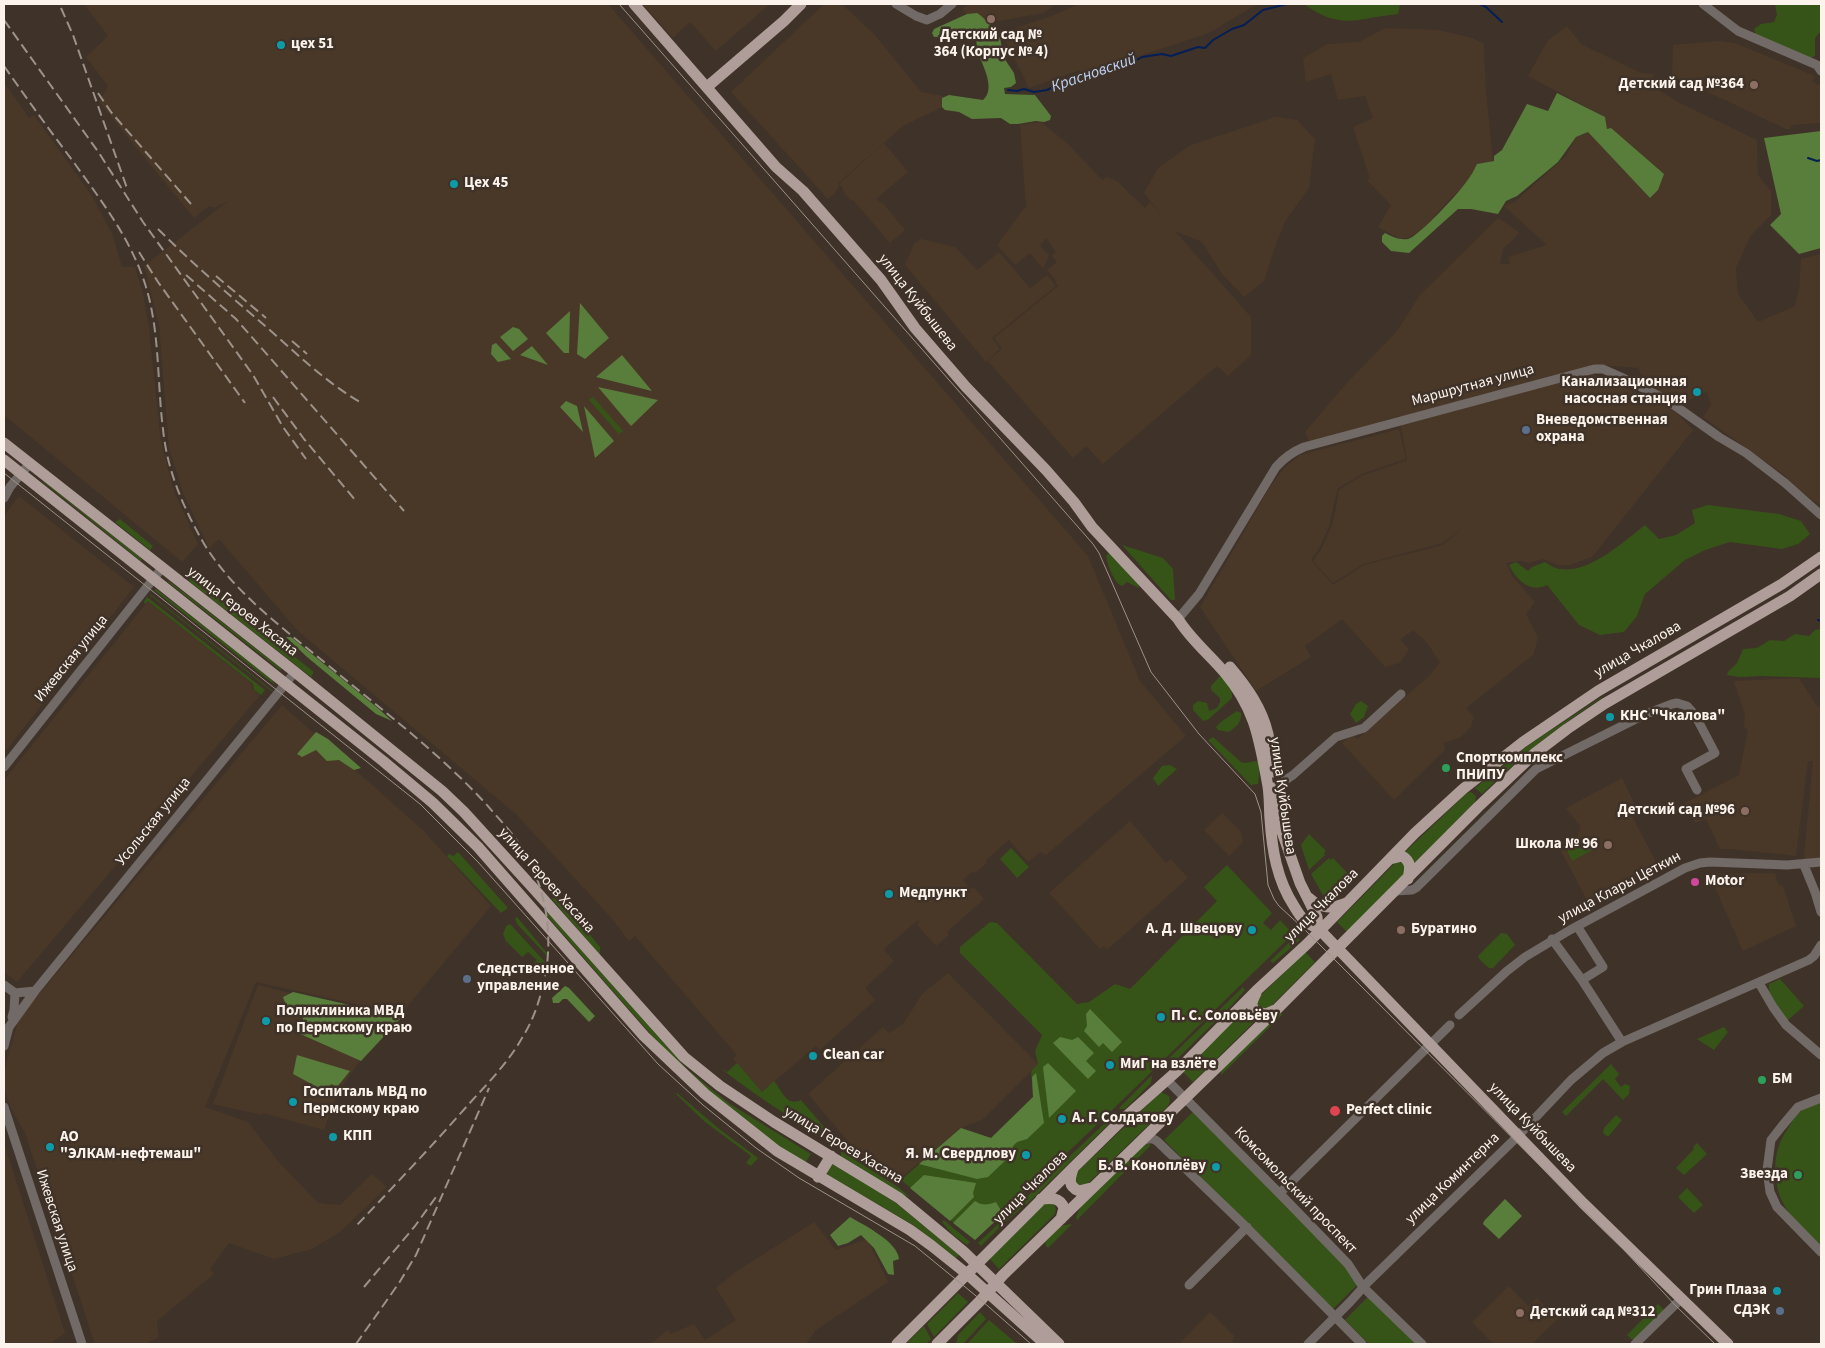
<!DOCTYPE html>
<meta charset="utf-8">
<style>
body{margin:0}
#map{position:relative;width:1825px;height:1348px;overflow:hidden;background:#3f3228;font-family:"Source Sans 3",sans-serif}
canvas{display:block}
.frame{position:absolute;inset:0;border:5px solid #fcf3ed;pointer-events:none}
</style>
<div id="map">
<canvas width="1825" height="1348"></canvas>
<div class="frame"></div>
</div>
<script>
const g = document.querySelector('canvas').getContext('2d');
g.lineJoin = 'round';
function fill(path, color) {
  g.fillStyle = color;
  g.fill(path, 'evenodd');
}
function trace(path, color, width, dash) {
  g.strokeStyle = color;
  g.lineWidth = width;
  g.lineCap = dash ? 'butt' : 'round';
  g.setLineDash(dash || []);
  g.stroke(path);
}
function write(font, color, halo, rows, align = 'center') {
  g.font = font + ' "Source Sans 3",sans-serif';
  g.lineWidth = 5;
  g.setLineDash([]);
  g.textBaseline = 'middle';
  g.strokeStyle = halo;
  g.fillStyle = color;
  for (const [text, x, y, turn = 0] of rows) {
    g.save();
    g.translate(x, y);
    g.rotate((+turn || 0) * Math.PI / 180);
    g.textAlign = isNaN(turn) ? turn : align;
    if (halo) g.strokeText(text, 0, 0);
    g.fillText(text, 0, 0);
    g.restore();
  }
}
const built = new Path2D(`
 M84 4H608L1088 556 1140 681 1186 736 1046 855 1040 852 1028 862 1009 840 985 861 987 863 975 873 973 871 963 880 971 889 974 887 984 899 947 932 949 935 936 946 917 925 920 922 918 920 884 949 894 961 865 988 875 1000 820 1050 816 1046 762 1092 733 1059 737 1055 635 936 629 941 613 920 517 815 298 631 219 539 209 548 183 493 169 448 159 325 144 266 228 201 214 208 209 206 194 218 99 102 108 86 86 57 108 36Z
 M646 4H770L716 51 690 22 673 38 644 6Z
 M824 4H842L875 35 921 92 943 96 942 107 903 126 843 179 838 184 839 186 835 193 828 199 731 92Z
 M967 4H1055L1044 13 977 25 962 9Z
 M1078 4H1257L1209 33 1082 75 1080 70 1029 88 1002 33 1054 15Z
 M1567 26 1581 44 1641 73 1653 74 1654 87 1678 102 1757 140 1758 175 1771 191V215L1751 235 1736 268 1738 294 1758 322 1795 306 1799 290 1801 259 1821 254V506L1785 480 1787 477 1703 417 1711 405 1707 392 1679 404 1646 385 1638 368 1591 364 1595 376 1670 406 1693 430 1592 557 1570 565H1558L1543 559 1529 563 1521 561 1506 563 1513 577 1535 602 1526 614 1538 637 1534 654 1466 708 1474 717 1471 727 1461 737 1444 743 1445 750 1394 800 1342 743 1352 734 1357 739 1430 675 1440 662 1427 643 1413 630 1400 640 1409 649 1400 663 1385 667 1342 619 1305 646 1311 657 1256 691 1200 607 1270 487 1284 468 1300 455 1399 429 1406 459 1362 474 1338 488 1329 526 1320 547 1311 560 1333 585 1364 565 1443 545 1466 525 1443 543 1364 564 1333 583 1313 561 1322 548 1333 523 1339 490 1361 476 1407 460 1399 416 1310 443 1305 432 1345 385 1397 331 1420 295 1498 218 1520 233 1503 249 1500 264H1510L1508 257 1547 245 1504 206 1515 202 1566 156 1576 137 1588 132 1650 198 1658 190 1607 129 1605 117 1528 76 1548 40Z
 M1385 28 1439 30 1472 38 1484 44 1486 91 1493 160 1450 199 1423 229 1408 238H1398L1378 227 1391 205 1367 180 1370 178 1353 127 1373 118 1365 96 1338 100 1331 74 1306 82 1303 58 1327 44 1359 42Z
 M1719 41 1735 43 1815 76 1812 82 1818 85 1821 83V123L1793 125 1788 130 1672 75 1673 45Z
 M4 82 29 118 34 115 92 196 112 233 122 267H135L143 293 149 328 161 442 174 491 198 544 182 562 4 415Z
 M1276 117 1297 120 1315 139 1309 188 1286 220 1278 238 1264 281 1244 297 1222 274 1202 242 1175 231 1251 317V355L1228 376 1217 366 1103 464 1086 446 1073 458 988 361 1002 349 994 338 1058 286 1055 282 1056 281 1047 270 1057 262 1052 256 1056 252 1046 238 1040 246 1049 255 1043 269 1030 253 1015 265 997 245 1026 206 1020 125 1041 122 1068 144 1102 180 1107 177 1117 181 1145 208 1150 202 1164 218 1144 193 1158 168 1191 145Z
 M884 143 908 172 876 199 880 203 882 202 905 230 890 243 853 200 851 201 842 190 843 188 839 184Z
 M921 239 955 247 977 270 999 252 1030 288 1047 275 1056 286 992 338 1000 349 986 362 905 265 914 244Z
 M19 496 134 587 4 753V516Z
 M148 601 252 684 253 690 260 695 17 982 4 972V780Z
 M1799 678 1818 708 1821 707V860L1805 862 1804 855 1813 761H1808L1796 856 1730 849H1720L1706 819 1695 823 1683 804 1739 775 1748 730 1744 727 1745 715 1734 681Z
 M282 705 423 830 491 906 401 1014 256 982 205 1107 248 1122 278 1161 318 1203 340 1205 372 1174 387 1187 340 1232 312 1249 274 1259 229 1243 210 1269 214 1274 157 1321 159 1337 146 1344H95L25 1133 11 1108 4 1089 5 1068 18 1021 34 1000Z
 M1622 778 1635 805 1628 808 1659 868 1589 904 1561 851 1577 839 1580 826 1566 808Z
 M1222 813 1241 832 1243 842 1229 856 1204 830Z
 M1130 821 1166 863 1171 859 1188 878 1107 950 1104 946 1100 949 1049 893Z
 M1775 873 1778 885 1783 886 1796 926 1743 951 1709 874Z
 M948 973 1038 1064 982 1120 961 1128 897 1181 851 1145 808 1094 883 1027 889 1033 903 1024 922 994Z
 M258 985 321 1001 366 1053 339 1090 324 1130 263 1113 262 1115 213 1104Z
 M4 1143 65 1333 50 1344H4Z
 M814 1222 836 1250 867 1239 888 1282 816 1330 806 1344H650L668 1330 671 1334 694 1324 705 1340 736 1320 716 1288 734 1273Z
 M1509 1286 1528 1306 1537 1298 1548 1310 1551 1307 1561 1316 1532 1344H1494L1472 1322Z
 M1210 1312 1235 1337 1232 1341 1235 1344H1179Z`);
const green = new Path2D(`
 M1304 4H1400L1398 14C1358 18 1341 31 1304 4Z
 M1775 4H1821V31L1815 38V56L1810 58 1756 36 1754 29 1761 24 1774 22 1777 15Z
 M593 397 623 431 619 434 589 400Z
 M42 480 47 484 142 559 141 561 42 481Z
 M1708 505 1779 514 1801 521 1810 534 1798 544 1782 549 1730 542 1705 550 1685 560 1645 594 1637 616 1624 632 1600 635 1579 625 1547 585C1530 594 1516 579 1509 565L1516 562 1528 571 1532 567 1545 562C1549 564 1552 567 1556 568 1586 577 1623 542 1645 525L1659 539 1676 535 1695 523 1692 510Z
 M120 519 153 546 150 550 115 522Z
 M1122 545 1163 558 1173 569 1175 600H1171Z
 M1110 552 1138 583 1139 588 1127 582 1122 586C1113 582 1108 565 1106 556Z
 M190 575 314 672 311 677 190 582 189 580Z
 M169 581 182 591 282 669 280 670 174 587 168 582Z
 M156 589 271 678 275 685 154 590Z
 M150 594 274 692V693L150 595Z
 M147 597 265 690 261 695 254 690 253 684 148 601 145 604 144 602Z
 M1821 629V678L1762 676 1739 677 1727 675 1728 672 1737 663 1743 649 1757 648 1770 640 1784 641 1795 634 1809 636 1815 630Z
 M1220 676C1228 680 1233 690 1232 698L1209 719 1203 721 1193 710V705L1198 701 1207 703 1209 711 1217 708 1220 702V698L1211 690V686Z
 M1602 697V698C1558 726 1519 758 1482 794L1475 788 1530 744Z
 M1361 701 1368 706 1364 717 1356 723 1350 714 1356 704Z
 M1237 711 1241 713C1242 722 1236 728 1228 732L1218 730 1216 727 1222 721Z
 M1213 737 1241 762 1245 763 1256 761 1259 763V776L1258 784 1251 785 1208 740Z
 M1170 765 1177 769 1158 786 1153 778 1162 766Z
 M1471 792 1476 796 1475 802 1415 863 1405 852 1467 793Z
 M1309 834 1326 851 1324 853 1325 855 1309 870 1301 845Z
 M1586 840 1592 850 1572 861 1567 850Z
 M1011 848 1029 867 1017 878 1000 859Z
 M458 852 508 908 501 913 447 856 449 854 453 856Z
 M1329 858 1331 860 1333 858 1352 878 1332 899 1324 897 1311 874Z
 M1396 862 1404 863V874L1347 932 1337 922Z
 M1227 865 1272 913 1263 923 1271 930 1280 920 1293 934 1105 1117 975 1240 901 1180 961 1128 991 1138 1033 1097 1031 1071 1038 1064 1035 1051 1042 1035 960 953V947L990 922 997 923 1077 1004 1089 1002 1115 984 1130 989 1217 901 1204 887Z
 M558 896 600 947V955L552 899Z
 M547 911 688 1070 730 1104 811 1154 805 1163 785 1150 719 1102 676 1063 547 916Z
 M517 917 547 953V956L517 924 515 918Z
 M510 924 545 962 546 964 544 973 531 966 537 960 528 952 522 957 506 941 503 934 506 926Z
 M1501 933 1507 934 1515 945 1493 968H1489L1480 960 1478 956Z
 M1296 936 1300 940 1273 963 1270 961Z
 M1305 952 1315 962 1268 1009H1258L1257 999Z
 M1780 979 1804 1006 1787 1021C1780 1010 1767 998 1769 984Z
 M1243 987 1245 990 1233 1004 1174 1062 1169 1058Z
 M1246 1008 1250 1015 1257 1019 1193 1082 1183 1072Z
 M1278 1014H1283L1221 1075V1070Z
 M1724 1027 1728 1032 1714 1050 1697 1039Z
 M737 1063 762 1092 774 1081C782 1090 786 1107 801 1100L830 1134 834 1141 833 1143C794 1120 756 1096 720 1068L727 1072Z
 M1611 1064 1619 1074 1615 1079 1621 1087 1625 1084 1630 1086 1629 1094 1623 1100 1603 1079 1566 1116 1562 1112Z
 M1152 1075 1151 1083 1125 1109H1120L1119 1108Z
 M1161 1092 1169 1096 1170 1101 1168 1106 1085 1186 1076 1185 1074 1175Z
 M677 1093 718 1128 758 1158 751 1166 746 1163 751 1156 705 1122 676 1094Z
 M1821 1103V1246C1809 1235 1790 1218 1783 1203 1772 1180 1772 1151 1787 1130 1798 1113 1800 1107 1821 1103Z
 M1195 1110 1341 1259 1358 1284 1333 1309 1164 1140Z
 M1616 1115 1622 1120 1608 1137 1603 1133 1604 1128Z
 M1110 1118V1123L1030 1201 1002 1225 981 1246 978 1243Z
 M1697 1143 1707 1154 1684 1175 1676 1168 1694 1149 1693 1147Z
 M1148 1144 1151 1145 1077 1220 1076 1217 1081 1206 1144 1145Z
 M841 1151 898 1187 910 1197 895 1191 841 1156Z
 M835 1164 896 1203 959 1255 956 1258 913 1225 828 1175 827 1171 832 1165Z
 M1687 1188 1703 1205 1694 1213 1678 1197Z
 M1044 1203 1054 1204 1056 1209 1055 1214 999 1269 989 1258Z
 M944 1220 970 1242 967 1245 953 1235 942 1222Z
 M1072 1224 1048 1248 1046 1246 1045 1241 1059 1226Z
 M958 1293 968 1302 934 1337 927 1324Z
 M1369 1296 1418 1344H1369L1345 1320Z
 M1658 1304 1664 1310 1635 1339H1631L1627 1335Z
 M980 1312 986 1319 963 1344H956L958 1335Z
 M989 1320 1017 1344H967Z
 M924 1326 931 1339 926 1344H906Z`);
const forest = new Path2D(`
 M977 13C986 19 991 27 999 33L1004 58 1014 73 1016 83 1011 87 1004 88 1005 94 1035 95 1051 116 1050 120 1044 122 1036 121 1018 124H1010L1001 118 972 119 959 112 945 110 942 107V98L949 95 983 100C996 89 983 66 978 53 976 48 977 42 976 37 962 34 948 38 934 37L932 33 934 29 967 14Z
 M1557 93 1605 117 1607 129 1611 128 1664 174 1658 190 1650 198 1588 132 1576 137 1558 162 1517 196 1506 201 1498 214 1471 209H1458L1409 253 1391 251 1382 242V236L1385 233C1393 237 1399 240 1408 239 1419 236 1459 193 1467 181 1471 176 1474 170 1477 164L1494 161V156L1502 150 1527 104 1548 111Z
 M1821 131V248L1799 254 1770 225 1781 214 1764 138Z
 M580 303 609 338 585 359 577 354Z
 M570 311 569 353H564L546 333Z
 M513 327 519 329 528 339 513 351 500 337Z
 M496 343 511 359 498 362 491 354 492 345Z
 M532 346 548 365 520 355Z
 M622 355 652 391 596 377Z
 M598 387 658 400 631 426Z
 M566 401 577 406 583 432 560 407Z
 M584 406 614 441 595 458Z
 M286 637H291L379 709 392 721 376 714 307 657Z
 M316 732 328 739 361 768 354 770 339 760 327 761 316 750 302 757 297 754Z
 M565 986 569 988 595 1016 589 1022 567 999H563L559 1003H553L552 998Z
 M293 992 402 1017 361 1061 298 1033 305 1012 286 1005 283 997Z
 M1090 1009 1122 1042 1112 1052 1103 1043 1099 1047 1084 1031 1087 1026 1086 1014Z
 M1060 1037 1072 1040 1078 1037 1094 1053 1086 1061 1096 1071 1088 1079 1053 1043Z
 M297 1055 350 1071 337 1087 331 1084 328 1091 319 1088 293 1074Z
 M1048 1063 1076 1091 1049 1118 1043 1067Z
 M1036 1073 1044 1123 1027 1139 1017 1142 1013 1146 1010 1156 988 1177 977 1179 919 1164 961 1128 991 1138 1033 1097 1032 1077Z
 M924 1175 976 1183 973 1193 974 1197 950 1221 910 1188Z
 M1505 1199 1522 1216 1499 1239 1483 1224 1484 1221Z
 M975 1201C982 1206 988 1205 996 1202L1003 1214 975 1240 953 1223Z
 M850 1217C864 1225 898 1242 899 1259L893 1261 894 1275 888 1274 874 1248 861 1235 848 1243 838 1246 830 1235Z`);
const stream = new Path2D(`
 M1480 4 1486 7 1502 22
 M1008 90 1017 91 1024 89 1034 92 1047 90 1062 82 1080 80 1120 64 1135 61 1142 57 1162 54 1171 56 1198 47 1205 48 1213 40 1232 29 1244 25 1263 10 1287 4
 M1808 158 1817 161 1821 160
 M1818 620 1821 621`);
const minor = new Path2D(`
 M896 4 916 16 927 20 940 14 952 4
 M1703 4 1738 31 1817 65 1821 71
 M4 498 10 487 30 463
 M1178 619 1199 594 1276 467C1284 458 1292 452 1304 447L1594 369H1603L1621 377 1667 400 1719 437 1746 453 1785 483 1821 515
 M4 767 162 568
 M1275 787 1293 775 1336 737 1364 728 1401 694
 M1804 865 1815 892 1821 912
 M1395 891 1412 890 1416 888 1536 769 1646 714 1672 704 1677 703 1687 706 1695 715 1715 753 1686 769 1697 790
 M1577 926 1603 967 1582 980 1622 1042
 M1552 939 1582 980
 M1759 983 1773 1007 1786 1025 1821 1055
 M4 985 15 993 35 991
 M1459 1015 1507 971 1525 957 1570 930 1685 868 1700 863 1710 862 1787 865 1821 862
 M12 1017 14 1010 15 993
 M4 1046 9 1027 35 991 295 672
 M1167 1080 1285 1199 1348 1264 1363 1287 1422 1344
 M1821 1098 1798 1107 1782 1126 1771 1140 1767 1170 1770 1192 1777 1207 1821 1252
 M4 1107 82 1344
 M1142 1141C1148 1139 1152 1137 1158 1142L1241 1222 1362 1344
 M1280 1193 1450 1025
 M1189 1285 1247 1227
 M1308 1344 1350 1302 1368 1282 1519 1135 1571 1080 1603 1053 1622 1042 1809 960 1814 956 1821 945
 M1635 1344 1681 1299`);
const major = new Path2D(`
 M634 4 776 167 803 191 881 280 915 328 966 387 1046 470 1074 502 1092 527 1178 619C1191 640 1210 655 1225 673 1255 709 1259 738 1267 781 1270 794 1269 807 1270 819 1272 850 1277 880 1294 906 1301 918 1306 924 1318 928L1583 1203 1728 1344
 M707 87 784 21 801 4
 M4 443 295 672 442 791 464 812 535 890 684 1057 720 1086 774 1122 899 1198 964 1252 1059 1344
 M4 460 383 761 433 803 478 847 644 1036 705 1094 777 1151 910 1230 932 1246 967 1274 1045 1344
 M1230 667C1247 687 1262 708 1268 734 1270 746 1271 759 1273 772
 M1275 788 1281 829 1300 883 1317 917 1318 928
 M1390 859 1402 856C1412 862 1410 869 1408 879
 M1309 898C1321 909 1331 909 1346 903
 M1256 993C1252 1001 1250 1005 1255 1012L1266 1014 1275 1010
 M1073 1169C1070 1178 1067 1186 1079 1191L1091 1188
 M818 1177 831 1156
 M1041 1199C1051 1198 1060 1197 1064 1208L1061 1219
 M897 1344 1074 1167 1122 1120 1177 1071 1256 991 1307 944 1415 833 1463 789 1523 742 1598 691 1782 584 1821 557
 M937 1344 981 1300 1003 1275 1278 1008 1478 807 1534 754 1567 729 1604 704 1790 596 1821 574`);
const tram = new Path2D(`
 M619 4 1093 544 1099 553 1151 672 1199 734 1255 794 1261 812 1268 885 1274 899 1279 906 1303 928 1341 966 1625 1251 1675 1305 1715 1344
 M4 473 420 804 478 862 658 1064 703 1105 756 1148 799 1178 915 1246 981 1300 1031 1344`);
const rail = new Path2D(`
 M61 8 73 35 128 191
 M4 20 99 153 143 222 253 375 283 427 306 459
 M4 66C27 99 51 132 75 164 103 203 132 241 146 287 160 333 157 382 163 429 167 470 183 507 203 542 234 595 295 637 341 676 391 717 442 756 486 804 498 818 512 832 522 848 543 882 552 924 547 964 543 990 536 1016 522 1038 508 1063 487 1084 468 1105 432 1146 394 1186 357 1225
 M98 93 111 112 191 204
 M158 229C192 263 228 294 264 325 295 352 324 381 360 402
 M139 252 158 282 245 403
 M186 275 236 319 404 511
 M216 276 266 318
 M292 341 307 354
 M273 397 304 439 356 501
 M364 1287 415 1226 436 1197
 M356 1344 399 1283 416 1255 489 1088`);
const markers = [
 [991,19,5,"#8d6e63"],
 [281,45,5,"#0f9aa8"],
 [1754,85,5,"#8d6e63"],
 [454,184,5,"#0f9aa8"],
 [1697,392,5,"#0f9aa8"],
 [1526,430,5,"#5c6f8a"],
 [1610,717,5,"#0f9aa8"],
 [1446,768,5,"#2e9e5b"],
 [1745,811,5,"#8d6e63"],
 [1608,845,5,"#8d6e63"],
 [1695,882,5,"#d1479c"],
 [889,894,5,"#0f9aa8"],
 [1252,930,5,"#0f9aa8"],
 [1401,930,5,"#8d6e63"],
 [467,979,5,"#5c6f8a"],
 [1161,1017,5,"#0f9aa8"],
 [266,1021,5,"#0f9aa8"],
 [813,1056,5,"#0f9aa8"],
 [1110,1065,5,"#0f9aa8"],
 [1762,1080,5,"#2e9e5b"],
 [293,1102,5,"#0f9aa8"],
 [1335,1111,6,"#e0444e"],
 [1062,1119,5,"#0f9aa8"],
 [333,1137,5,"#0f9aa8"],
 [50,1147,5,"#0f9aa8"],
 [1026,1155,5,"#0f9aa8"],
 [1216,1167,5,"#0f9aa8"],
 [1798,1175,5,"#2e9e5b"],
 [1777,1291,5,"#0f9aa8"],
 [1780,1311,5,"#5c6f8a"],
 [1520,1313,5,"#8d6e63"]
];
const poiNames = [
 ["Детский сад №",991,36,"center"],
 ["364 (Корпус № 4)",991,53,"center"],
 ["цех 51",291,45],
 ["Детский сад №364",1744,85,"right"],
 ["Цех 45",464,184],
 ["Канализационная",1687,383,"right"],
 ["насосная станция",1687,400,"right"],
 ["Вневедомственная",1536,421],
 ["охрана",1536,438],
 ["КНС \"Чкалова\"",1620,717],
 ["Спорткомплекс",1456,759],
 ["ПНИПУ",1456,776],
 ["Детский сад №96",1735,811,"right"],
 ["Школа № 96",1598,845,"right"],
 ["Motor",1705,882],
 ["Медпункт",899,894],
 ["А. Д. Швецову",1242,930,"right"],
 ["Буратино",1411,930],
 ["Следственное",477,970],
 ["управление",477,987],
 ["Поликлиника МВД",276,1012],
 ["по Пермскому краю",276,1029],
 ["П. С. Соловьёву",1171,1017],
 ["Clean car",823,1056],
 ["МиГ на взлёте",1120,1065],
 ["БМ",1772,1080],
 ["Госпиталь МВД по",303,1093],
 ["Пермскому краю",303,1110],
 ["Perfect clinic",1346,1111],
 ["А. Г. Солдатову",1072,1119],
 ["КПП",343,1137],
 ["АО",60,1138],
 ["\"ЭЛКАМ-нефтемаш\"",60,1155],
 ["Я. М. Свердлову",1016,1155,"right"],
 ["Б. В. Коноплёву",1206,1167,"right"],
 ["Звезда",1788,1175,"right"],
 ["Грин Плаза",1767,1291,"right"],
 ["СДЭК",1770,1311,"right"],
 ["Детский сад №312",1530,1313]
];
const streetNames = [
 ["улица Куйбышева",917,303,52],
 ["Маршрутная улица",1473,386,-15],
 ["улица Героев Хасана",242,612,38],
 ["улица Чкалова",1638,650,-30],
 ["Ижевская улица",72,659,-51],
 ["улица Куйбышева",1282,796,82],
 ["Усольская улица",154,822,-51],
 ["улица Героев Хасана",546,881,48],
 ["улица Клары Цеткин",1620,888,-28],
 ["улица Чкалова",1322,906,-45],
 ["улица Куйбышева",1532,1128,46],
 ["улица Героев Хасана",843,1146,31],
 ["улица Коминтерна",1453,1179,-44],
 ["улица Чкалова",1031,1188,-45],
 ["Комсомольский проспект",1295,1191,46],
 ["Ижевская улица",56,1221,72]
];
const waterNames = [
 ["Красновский",1094,74,-19]
];
fill(built, '#493828');
fill(green, '#365418');
fill(forest, '#597d3a');
trace(stream, '#041f55', 2);
trace(minor, '#726a67', 9);
trace(major, '#ae9d98', 11);
trace(tram, '#9d928a', 1);
trace(rail, '#9d928a', 2, [10, 5]);
for (const [x, y, r, color] of markers) {
  const dot = new Path2D();
  dot.arc(x, y, r, 0, 2 * Math.PI);
  g.fillStyle = color;
  g.fill(dot);
  trace(dot, '#3f3228', 2);
}
write('bold 15px', '#fcf3ed', '#3f3228', poiNames, 'left');
write('15px', '#fcf3ed', '#3f3228', streetNames);
write('italic 16px', '#bfd3f6', '#3f3228', waterNames);
</script>
